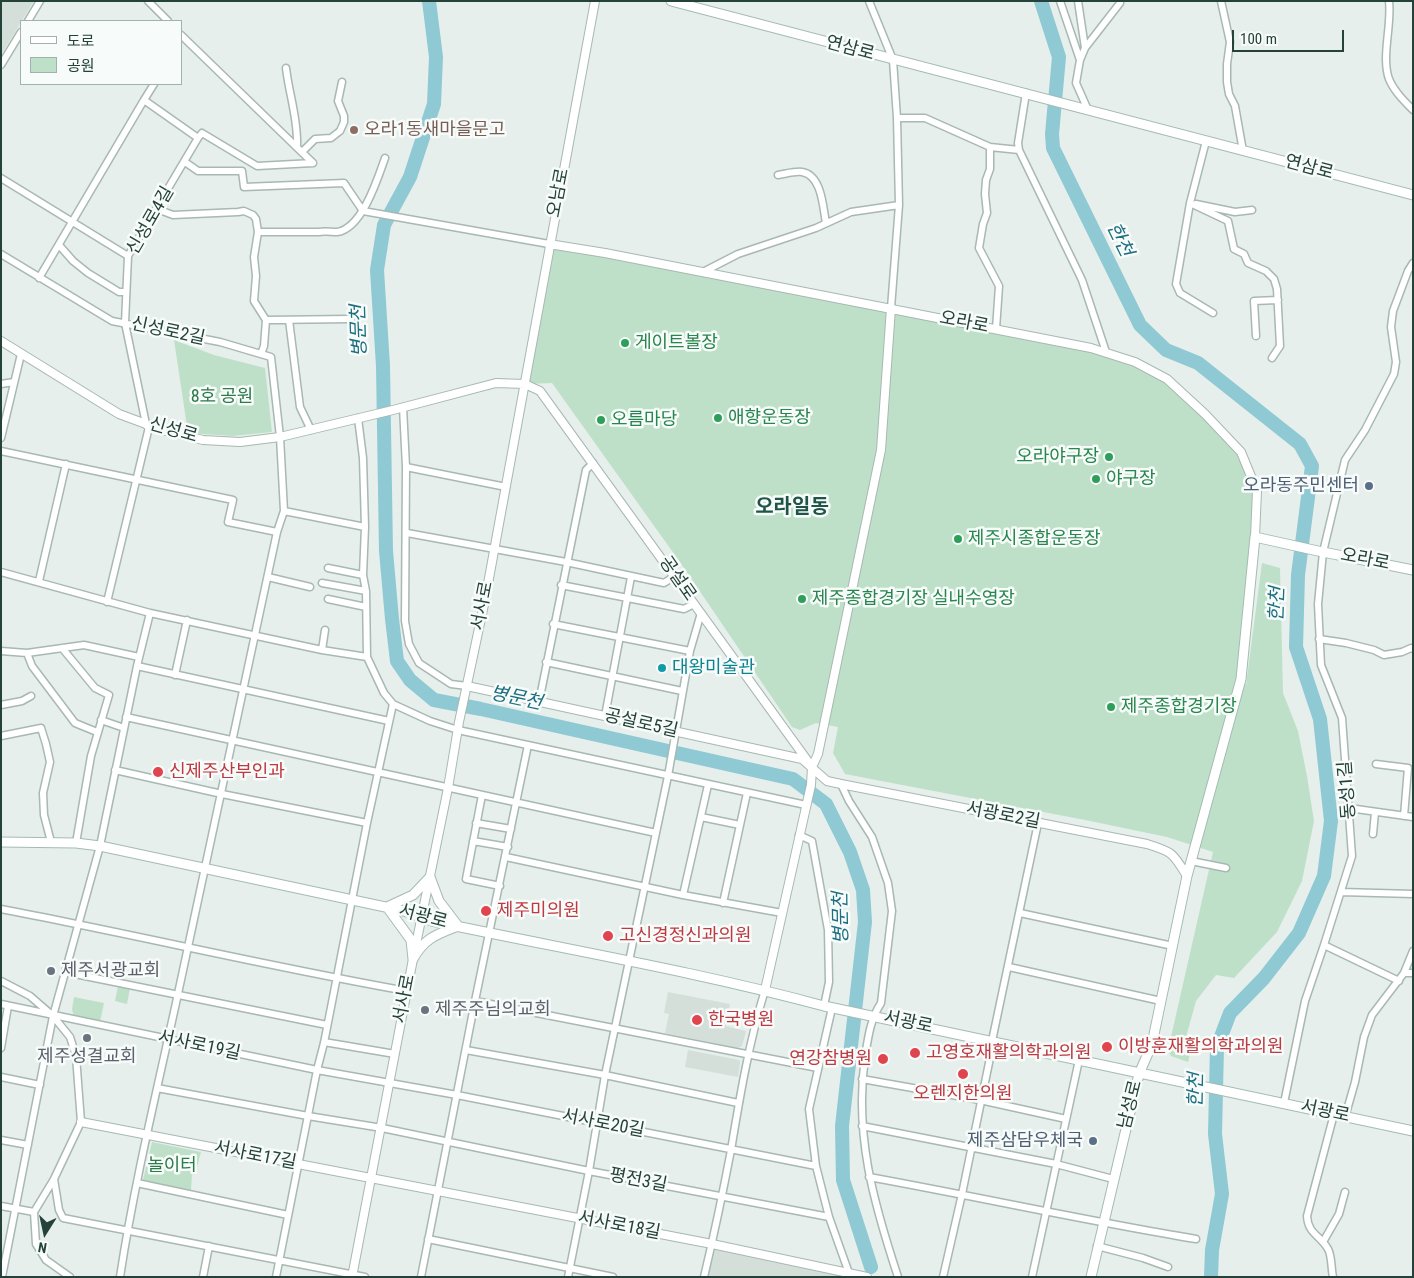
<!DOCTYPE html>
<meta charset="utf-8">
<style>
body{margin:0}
#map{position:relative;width:1414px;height:1278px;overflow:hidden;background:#e6efeb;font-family:"Roboto Condensed","Noto Sans KR",sans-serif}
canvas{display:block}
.frame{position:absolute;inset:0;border:2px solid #24423a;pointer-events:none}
.legend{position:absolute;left:20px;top:20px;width:162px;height:65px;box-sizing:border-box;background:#f7fbf9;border:1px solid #a3b1ad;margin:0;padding:6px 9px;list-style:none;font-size:15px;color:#24423a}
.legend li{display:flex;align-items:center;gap:10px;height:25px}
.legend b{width:25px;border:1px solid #a3b1ad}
.north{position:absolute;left:20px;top:1208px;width:50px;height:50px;-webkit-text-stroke:4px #f7fbf9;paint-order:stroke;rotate:190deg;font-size:14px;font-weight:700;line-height:20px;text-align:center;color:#24423a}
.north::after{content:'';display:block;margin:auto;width:18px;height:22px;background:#24423a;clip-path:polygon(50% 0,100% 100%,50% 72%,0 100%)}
.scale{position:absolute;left:1232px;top:30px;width:112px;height:22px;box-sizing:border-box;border:2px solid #24423a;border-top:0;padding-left:6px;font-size:15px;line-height:18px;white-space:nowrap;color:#24423a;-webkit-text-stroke:4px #f7fbf9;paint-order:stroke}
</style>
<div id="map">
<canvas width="1414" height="1278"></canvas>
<div class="frame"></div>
<ul class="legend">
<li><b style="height:6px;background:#fff"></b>도로</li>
<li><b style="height:14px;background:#bfe0c8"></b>공원</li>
</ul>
<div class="north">N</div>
<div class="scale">100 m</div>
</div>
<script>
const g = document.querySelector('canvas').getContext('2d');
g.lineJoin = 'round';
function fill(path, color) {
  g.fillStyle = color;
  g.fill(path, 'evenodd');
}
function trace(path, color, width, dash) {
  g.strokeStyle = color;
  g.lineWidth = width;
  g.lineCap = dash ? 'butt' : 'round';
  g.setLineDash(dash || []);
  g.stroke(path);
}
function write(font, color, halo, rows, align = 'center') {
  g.font = font + ' "Roboto Condensed","Noto Sans KR",sans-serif';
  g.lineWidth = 5;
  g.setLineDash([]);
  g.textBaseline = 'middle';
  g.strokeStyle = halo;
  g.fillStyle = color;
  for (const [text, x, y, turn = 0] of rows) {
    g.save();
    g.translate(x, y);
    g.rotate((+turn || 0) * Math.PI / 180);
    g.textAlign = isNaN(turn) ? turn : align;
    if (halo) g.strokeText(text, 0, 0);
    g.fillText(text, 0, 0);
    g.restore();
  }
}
const built = new Path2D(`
 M1 1H34L1 55Z
 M668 992 730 1004 726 1026 746 1031 742 1046 738 1048 665 1033 669 1014 664 1013Z
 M688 1050 739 1060 740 1062 738 1077 685 1067Z
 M712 1244 850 1277H704Z`);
const green = new Path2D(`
 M549 244 1097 350 1167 379 1241 452 1257 491 1241 679 1246 685 1262 563 1280 568 1283 693 1298 731 1307 776 1314 821 1302 881 1277 932 1234 978 1216 975 1196 1001 1186 1037C1190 1046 1191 1053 1188 1062L1171 1056 1168 1050 1213 852 1167 837 1085 820 845 774 833 753 838 727 816 723 800 730 792 727 682 565 552 383 525 384Z
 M174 340 214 355 265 368 272 432 233 436 188 433Z
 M118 986 130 988 127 1004 115 1001Z
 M74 997 104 1003 100 1022 74 1017 72 1009Z
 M152 1142 201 1152 195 1175H192L191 1190 143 1180Z`);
const river = new Path2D(`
 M429 1 436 57 434 104 410 177 384 225 377 270 383 366 386 551 392 619 397 661 410 680 434 700 481 709 793 779 826 804 850 852 863 890 865 922 842 1126 843 1180 871 1267
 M1041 1 1059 57 1052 134 1053 148 1140 325 1166 350 1198 363 1300 444 1312 466 1298 575 1296 647 1320 719 1331 821 1324 876 1299 933 1264 978 1230 1013 1217 1047 1215 1134 1222 1194 1212 1250 1211 1277`);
const minor = new Path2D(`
 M148 1 168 21
 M869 1 893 60 897 118 899 205 891 308
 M1060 1 1080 60
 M1078 1 1085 48
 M1221 1 1230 42 1227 64V82L1229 94 1235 106 1243 151
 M1389 1C1392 25 1381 57 1389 79 1394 91 1404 101 1413 110
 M28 21 40 1
 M181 35 313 163
 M1 65 21 32
 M286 68C289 94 298 119 297 145
 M1026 93 1018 143 1019 150 1082 280 1106 352
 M1088 110 1076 83 1080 60 1085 48 1120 3V1
 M897 118H925L990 147V169L986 180 985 194 987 213 983 224 979 248 999 286 996 329
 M198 138 202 133 257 166 313 163
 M1206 141 1190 203 1176 284 1180 293 1213 313
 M990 147 1019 150
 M302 152 315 139 331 138 340 131 344 122V116L338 101 342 82
 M185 162 198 171H242L244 187 344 183 363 211 549 244
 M778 175C785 174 795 171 802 172 822 175 823 208 826 223
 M1 178 128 256
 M1190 203 1228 221 1234 249 1244 254 1248 263 1266 271 1274 279 1277 289 1280 346 1272 358
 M1196 204 1235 212 1252 210
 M157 209 173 215 238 212 244 211 253 215 256 219 258 232 254 257 256 276 254 301 266 320 264 346 261 354
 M258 232H318C325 231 331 232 337 232 362 229 378 178 385 158
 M59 245 73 261 88 273 119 292H126
 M1 254 112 321 220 342 271 357 280 437 284 511 277 532C244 689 210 846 176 1003 156 1094 134 1185 120 1277
 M703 272 738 254 816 228 851 212 899 205
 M39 278 144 100
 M266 320 351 319
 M289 320 300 407 311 430
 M1256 336 1254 301 1278 300
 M1 384 14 382
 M403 407 406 467 405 621 409 644 419 663 451 684 467 686
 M358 418 363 458 365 527 363 575 366 591 367 657 384 693 393 704 430 721 458 730 806 805
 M146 424 125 323 128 256 198 138 144 100 154 84
 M1 438 21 354
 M1 451 233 500 228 522 277 532
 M406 467 506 487
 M284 511 365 527
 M407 533 566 562 664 583 675 576
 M328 568 363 575
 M1 572 150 613 322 650 367 657
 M268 577 310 587
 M39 581 66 464
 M322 583 366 591
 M561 585 684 609 694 604
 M328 599 366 607
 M107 602 149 427
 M553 624 690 651
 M1319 639 1346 643 1374 650 1384 655 1402 652 1411 648 1413 649
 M62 648 95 688 109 695 91 756 76 843
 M322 650 325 630
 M1 651 27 653 84 645 139 657
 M27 653 32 666 75 723 97 732
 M546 662 682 691
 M137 666 389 721
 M175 675 187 620
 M539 702 586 470 593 463
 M1 705 22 701 31 696
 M605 716 631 577
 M126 717 656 833
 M101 720 124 728
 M1 736 41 728 46 744 50 762 43 793 44 815 51 842
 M1376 764 1408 768 1404 816
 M115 770 222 794 367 823
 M841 784 849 801 872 837 888 883 892 911 881 1003C870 1020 868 1038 865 1057 854 1135 874 1204 898 1277
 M482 795 466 879 500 886
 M1349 808 1413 817
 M701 817 740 825
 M476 823 511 829
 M1373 834 1375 812
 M799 835 812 841 828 930 829 982 824 1006
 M473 841 508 847
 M506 857 683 895 782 913
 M1191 861 1226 868
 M1341 892 1413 894
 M683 895 708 785
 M723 903 747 793
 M1 909C137 935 271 967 407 991
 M1020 913 1173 946
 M1009 967 1161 1001
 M65 972 327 1025
 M1404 973H1413
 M1 981 30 996 53 1016 70 1037 76 1056 81 1122 54 1179 34 1212 36 1244 46 1260 70 1277
 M1399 981 1324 945 1352 856 1342 718 1321 665 1318 604 1323 552 1345 460 1365 430 1394 374 1396 362 1391 327 1393 311 1408 271 1413 263
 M475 1001 818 1068
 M1 1004 317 1070 457 1095 816 1166
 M832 1008 809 1109 816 1166 829 1217 850 1276
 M324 1042 395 1054
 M1 1048 8 1006
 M466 1050 605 1075 738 1103
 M1 1077 40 1085
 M862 1079 980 1100 1066 1119
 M157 1088 308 1116 382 1128 589 1171 829 1217
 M1284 1103 1305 1001 1324 945
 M1345 1117 1355 1082 1364 1037 1372 1015 1404 973 1413 951
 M862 1126 1056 1164 1113 1179
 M1 1140 28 1145
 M869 1177C979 1197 1087 1221 1196 1239
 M54 1179 59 1210 63 1218 365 1277
 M137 1183 288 1215
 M1 1206 34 1212
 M428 1239 613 1277
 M1323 1242 1339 1214 1345 1192
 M1097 1246 1143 1258 1168 1267
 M2 1277 53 1016 100 846 137 666 150 613
 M203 1277 209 1246
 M276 1277 317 1070 324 1043 367 823 393 704
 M421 1277 475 1001 528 745
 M568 1277 589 1171 605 1075 668 776 690 651 701 613
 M704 1277C714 1235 723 1192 731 1150 740 1096 749 1042 765 990
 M943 1277 962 1194 990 1058 992 1041 1038 823
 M1032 1277 1079 1060
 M1333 1277C1331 1268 1332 1256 1328 1249 1320 1235 1308 1234 1307 1216L1334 1114`);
const tertiary = new Path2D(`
 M549 244 605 253 1091 348 1135 362 1167 379 1205 414 1241 452 1257 491 1255 537
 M1 341 119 414 146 424 149 427 203 440 240 442 280 437 393 410 496 383 525 384 540 391 812 767 811 785 765 990
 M467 686 802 759 827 781 841 784 1147 844C1173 852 1173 853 1187 876
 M812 767 818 754 881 450 891 308
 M81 1122 712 1244 867 1277
 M352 1277 413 959 448 788 459 722 485 600 595 1`);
const secondary = new Path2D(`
 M671 1 1413 195
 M1 842 76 843 100 846 404 911 432 921C563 949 695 971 824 1006L1413 1131
 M413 959C424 938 438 934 458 926L439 901 430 877
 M413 959 411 940 387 907 413 895 430 877
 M1091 1277 1139 1074 1152 1044 1187 876 1241 679 1255 537 1318 551 1413 570`);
const markers = [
 [354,130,5,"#8d6e63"],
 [625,343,5,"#2e9e5b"],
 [718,418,5,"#2e9e5b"],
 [601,420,5,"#2e9e5b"],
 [1109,457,5,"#2e9e5b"],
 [1096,479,5,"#2e9e5b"],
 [1369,486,5,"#5c6f8a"],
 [958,539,5,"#2e9e5b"],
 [802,599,5,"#2e9e5b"],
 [662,668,5,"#0f9aa8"],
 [1111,707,5,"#2e9e5b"],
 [158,772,6,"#e0444e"],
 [486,911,6,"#e0444e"],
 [608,936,6,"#e0444e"],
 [51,971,5,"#6b7280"],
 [425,1010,5,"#6b7280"],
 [697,1020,6,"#e0444e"],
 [87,1038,5,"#6b7280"],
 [1107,1047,6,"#e0444e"],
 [915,1053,6,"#e0444e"],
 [883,1059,6,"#e0444e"],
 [963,1074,6,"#e0444e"],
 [1093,1141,5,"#5c6f8a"]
];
const streetNames = [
 ["연삼로",850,49,15],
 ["연삼로",1309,168,15],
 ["오남로",559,193,-79],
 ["신성로4길",151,221,-60],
 ["오라로",964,323,11],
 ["신성로2길",168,332,12],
 ["신성로",173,431,16],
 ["오라로",1365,560,11],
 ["공설로",677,579,55],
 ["서사로",483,606,-79],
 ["공설로5길",641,724,13],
 ["동성1길",1348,790,-94],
 ["서광로2길",1003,816,11],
 ["서광로",423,917,15],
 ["서사로",405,999,-79],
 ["서광로",908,1023,12],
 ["서사로19길",199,1046,12],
 ["남성로",1131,1105,-76],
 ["서광로",1325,1112,12],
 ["서사로20길",603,1124,11],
 ["서사로17길",255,1156,11],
 ["평전3길",638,1181,11],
 ["서사로18길",619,1226,11]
];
const educationNames = [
 ["오라1동새마을문고",364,130]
];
const leisureNames = [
 ["게이트볼장",635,343],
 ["애향운동장",728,418],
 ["오름마당",611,420],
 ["오라야구장",1099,457,"right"],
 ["야구장",1106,479],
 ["제주시종합운동장",968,539],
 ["제주종합경기장 실내수영장",812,599],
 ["제주종합경기장",1121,707]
];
const parkNames = [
 ["8호 공원",222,397],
 ["놀이터",172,1166]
];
const serviceNames = [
 ["오라동주민센터",1359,486],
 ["제주삼담우체국",1083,1141]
];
const cultureNames = [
 ["대왕미술관",672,668]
];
const healthNames = [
 ["신제주산부인과",169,772],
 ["제주미의원",497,911],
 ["고신경정신과의원",619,936],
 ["한국병원",708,1020],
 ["이방훈재활의학과의원",1118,1047],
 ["고영호재활의학과의원",926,1053],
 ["연강참병원",872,1059,"right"],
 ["오렌지한의원",963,1094,"center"]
];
const worshipNames = [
 ["제주서광교회",61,971],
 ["제주주님의교회",435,1010],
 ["제주성결교회",87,1057,"center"]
];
const waterNames = [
 ["한천",1119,240,64],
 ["병문천",360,331,-92],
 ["한천",1278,604,-88],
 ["병문천",516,699,12],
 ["병문천",842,918,-91],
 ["한천",1197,1090,-89]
];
const quarterNames = [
 ["오라일동",792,508]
];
fill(built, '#d4dfda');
fill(green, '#bfe0c8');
trace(river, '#8ec9d4', 14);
trace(minor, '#a8b8b2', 9);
trace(tertiary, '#a8b8b2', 10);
trace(secondary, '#a4bbb3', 11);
trace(minor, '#fff', 6);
trace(tertiary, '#fff', 8);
trace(secondary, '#fff', 9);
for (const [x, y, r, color] of markers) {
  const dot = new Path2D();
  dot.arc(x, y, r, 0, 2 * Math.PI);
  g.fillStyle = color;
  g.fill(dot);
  trace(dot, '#f7fbf9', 2);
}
write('18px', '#24423a', '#f7fbf9', streetNames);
write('18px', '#785e54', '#f7fbf9', educationNames, 'left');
write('18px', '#27864d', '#f7fbf9', leisureNames, 'left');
write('18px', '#2d7a4b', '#f7fbf9', parkNames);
write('18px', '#4e5e75', '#f7fbf9', serviceNames, 'right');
write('18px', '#0d838f', '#f7fbf9', cultureNames, 'left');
write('18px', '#be3a42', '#f7fbf9', healthNames, 'left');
write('18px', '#5b616d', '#f7fbf9', worshipNames, 'left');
write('italic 19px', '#1c6f80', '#f7fbf9', waterNames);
write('bold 20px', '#1f5548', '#f7fbf9', quarterNames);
</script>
